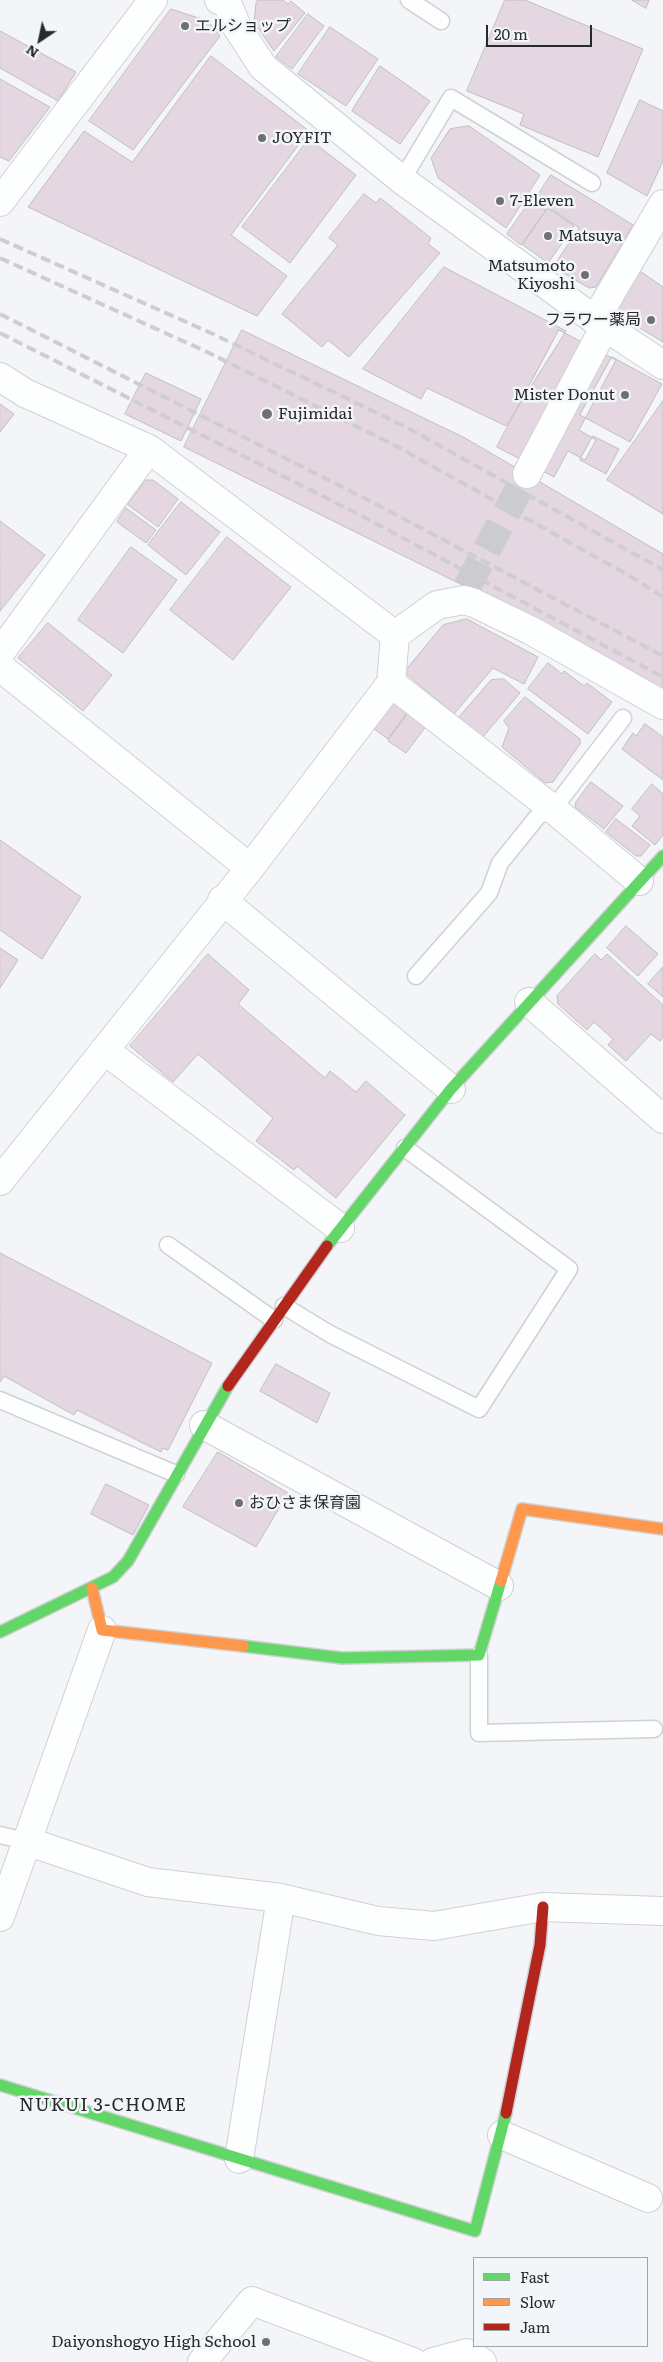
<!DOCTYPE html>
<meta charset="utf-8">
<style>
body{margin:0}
#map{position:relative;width:663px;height:2362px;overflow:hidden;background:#f3f5f8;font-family:Literata,serif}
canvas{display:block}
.legend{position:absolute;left:473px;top:2257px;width:175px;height:90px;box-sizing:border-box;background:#f2f5f9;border:1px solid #a1a3a6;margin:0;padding:6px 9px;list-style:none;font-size:15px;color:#28292a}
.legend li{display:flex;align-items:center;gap:10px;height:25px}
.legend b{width:25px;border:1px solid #a1a3a6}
.north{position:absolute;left:15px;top:15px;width:50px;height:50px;-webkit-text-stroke:4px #f2f5f9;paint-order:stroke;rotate:214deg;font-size:14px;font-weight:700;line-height:20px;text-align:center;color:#28292a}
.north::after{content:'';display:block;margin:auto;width:18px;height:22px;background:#28292a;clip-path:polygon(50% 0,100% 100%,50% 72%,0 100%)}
.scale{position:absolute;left:486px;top:25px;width:106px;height:22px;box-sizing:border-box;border:2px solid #28292a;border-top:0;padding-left:6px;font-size:15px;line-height:18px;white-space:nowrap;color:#28292a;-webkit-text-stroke:4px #f2f5f9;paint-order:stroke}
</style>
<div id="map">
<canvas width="663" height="2362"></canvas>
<ul class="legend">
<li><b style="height:6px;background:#63d668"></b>Fast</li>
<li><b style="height:6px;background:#ff974d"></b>Slow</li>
<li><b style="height:6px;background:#b3261e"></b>Jam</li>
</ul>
<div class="north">N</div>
<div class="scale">20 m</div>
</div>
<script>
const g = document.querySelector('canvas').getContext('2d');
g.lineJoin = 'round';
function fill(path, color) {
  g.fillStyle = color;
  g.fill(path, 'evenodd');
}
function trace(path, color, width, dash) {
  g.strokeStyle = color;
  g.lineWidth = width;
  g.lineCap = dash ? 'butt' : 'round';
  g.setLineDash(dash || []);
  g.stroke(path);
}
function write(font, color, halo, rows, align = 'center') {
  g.font = font + ' Literata,"Noto Sans JP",serif';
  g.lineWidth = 5;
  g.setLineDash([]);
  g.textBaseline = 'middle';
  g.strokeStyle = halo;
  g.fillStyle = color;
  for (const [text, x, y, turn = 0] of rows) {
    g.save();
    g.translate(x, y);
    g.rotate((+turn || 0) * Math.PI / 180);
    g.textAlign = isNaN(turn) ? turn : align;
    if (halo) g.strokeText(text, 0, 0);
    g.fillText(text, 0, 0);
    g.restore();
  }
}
const building = new Path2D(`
 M258 0H283L288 4 291 1 305 13 274 51 254 22 256 3Z
 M505 0H525L643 49 598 157 520 125 524 114 467 91Z
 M632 0H649L646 8Z
 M171 9 208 21 220 36 133 150 89 121Z
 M308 14 324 26 292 69 276 57Z
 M330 27 378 59 346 106 298 74Z
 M0 31 76 72 58 101 0 68Z
 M211 56 309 131 231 235 287 276 257 316 28 207 84 131 132 162Z
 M380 66 430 101 400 144 352 111Z
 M0 79 50 107 9 161 0 157Z
 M640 100 663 111V161L647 196 607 173Z
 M469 126 540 175 506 228 438 178 431 158 450 129Z
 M309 139 356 175 290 263 242 227Z
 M551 175 633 225 596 287 589 288 553 267 579 228 536 198Z
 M364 194 376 203 380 198 431 238 428 244 440 253 349 357 328 340 322 347 282 314 338 245 329 238Z
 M531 200 546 210 521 245 507 234Z
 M548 208 574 226 548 263 523 245Z
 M444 267 566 331 506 426 427 388 421 399 363 369Z
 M637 269 663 287V342L617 314 615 304Z
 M242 330 465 438 663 554V695L557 632 184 447Z
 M559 330 616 360 579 430 596 440 585 460 568 451 554 477 497 447Z
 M612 357 662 384 630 442 580 415Z
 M146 373 201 399 181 441 125 414Z
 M663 401V514L607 480Z
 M0 404 14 414 0 432Z
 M593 436 619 449 606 474 580 460Z
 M146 480H153L178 499 158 527 128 505Z
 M181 502 220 532 186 575 148 545Z
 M126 508 156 530 146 543 117 522Z
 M0 521 45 555 0 611Z
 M227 537 291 587 233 660 170 610Z
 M131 547 177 580 123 653 78 620Z
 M467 619 538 657 524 684 493 668 454 714 404 672 443 625Z
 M48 623 112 675 83 711 18 658Z
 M548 663 562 674 564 671 584 686 587 683 612 702 588 734 528 689Z
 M504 679 520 693 482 738 458 718 491 680Z
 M525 697 580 739V744L553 782 545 783 502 747 509 728 504 721Z
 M395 700 409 710 388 739 370 726Z
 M410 711 427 725 406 753 388 741Z
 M645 724 663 737V780L622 749 633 733 636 736Z
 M591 782 623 806 604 829 575 807 576 802Z
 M652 784 663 794V835L655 845 632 826 640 816 632 809Z
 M616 819 650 845 641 856H636L606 832Z
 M0 840 81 897 42 959 0 930Z
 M626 926 658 954 638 976 607 948Z
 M0 948 18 960 0 988Z
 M208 954 249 990 238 1004 325 1078 330 1071 356 1092 366 1081 405 1115 336 1198 297 1166 294 1170 256 1141 273 1118 198 1054 173 1082 130 1046Z
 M595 954 601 960 607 954 663 1005V1037L660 1041 651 1034 626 1061 608 1045 613 1039 594 1022 587 1030 558 1004 557 996Z
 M663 967V997L648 984Z
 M0 1253 212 1363 168 1450 163 1448 161 1452 77 1410 74 1415 4 1376 0 1382Z
 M276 1364 330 1393 317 1423 260 1391Z
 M218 1452 288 1493 256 1547 183 1507Z
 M106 1484 149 1505 133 1535 91 1514Z`);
const streetTunnel = new Path2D(`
 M467 587 527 474`);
const lane = new Path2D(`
 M409 0 441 21
 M402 180 451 98 592 183
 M416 976 489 893 500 863 538 816 553 809 623 718
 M168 1245 274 1320
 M284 1306 330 1334 479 1409 569 1269 405 1148
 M0 1400 176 1474
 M479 1655V1733L654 1729
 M0 1835 26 1841`);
const street = new Path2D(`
 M219 0 227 3 237 27 263 67 402 180 595 320 663 365
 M0 202 153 0
 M595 320 663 204
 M0 377 25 393 149 449 395 635
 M527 474 605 326
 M0 653 149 449
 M0 667 250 868
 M639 881 553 809 391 683 395 635 437 605 464 600 474 603 530 630 663 705
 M222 900 451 1089
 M529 1002 663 1119
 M104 1050 340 1228
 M0 1181 250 868 391 683
 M204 1425 499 1586
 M26 1841 148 1882 281 1898 378 1921 434 1926 543 1907 663 1911
 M0 1917 102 1630
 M502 2135 648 2198
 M239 2159 281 1898
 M202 2362 252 2301 413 2362
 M433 2362 467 2353 482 2362`);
const fast = new Path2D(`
 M327 1246 451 1089 663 856
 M0 1632 113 1577 128 1561 228 1386
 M243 1646 342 1658 479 1655 501 1581
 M0 2085 475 2231 506 2113`);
const slow = new Path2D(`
 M501 1581 522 1509 663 1529
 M92 1588 102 1630 243 1646`);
const jam = new Path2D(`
 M228 1386 327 1246
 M506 2113 540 1945 543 1907`);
const rail = new Path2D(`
 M0 239 213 334 408 428 663 570
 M0 258 205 351 396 446 628 575 663 597
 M0 314 370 501 663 656
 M0 333 362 516 663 677`);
const markers = [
 [185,26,5,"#6f7072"],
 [262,138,5,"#6f7072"],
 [500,201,5,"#6f7072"],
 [548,236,5,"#6f7072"],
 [585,275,5,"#6f7072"],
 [651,320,5,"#6f7072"],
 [625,395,5,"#6f7072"],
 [267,414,6,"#6f7072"],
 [239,1503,5,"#6f7072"],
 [266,2342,5,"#6f7072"]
];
const poiNames = [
 ["エルショップ",195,26],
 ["JOYFIT",272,138],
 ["7-Eleven",510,201],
 ["Matsuya",558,236],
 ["Matsumoto",575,266,"right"],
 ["Kiyoshi",575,284,"right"],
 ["フラワー薬局",641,320,"right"],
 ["Mister Donut",615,395,"right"],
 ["Fujimidai",278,414],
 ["おひさま保育園",249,1503],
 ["Daiyonshogyo High School",256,2342,"right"]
];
const neighbourhoodNames = [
 ["NUKUI 3-CHOME",103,2106]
];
fill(building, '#e4d7e1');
trace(building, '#bfbfc0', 1);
trace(streetTunnel, '#cacccf', 28, [28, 14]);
trace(lane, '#d0d1d3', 19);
trace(street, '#d0d1d3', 30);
trace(fast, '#d0d1d3', 14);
trace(slow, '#d0d1d3', 14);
trace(jam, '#d0d1d3', 14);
trace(lane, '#fdfefe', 16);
trace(street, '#fdfefe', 28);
trace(fast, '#63d668', 11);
trace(slow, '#ff974d', 11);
trace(jam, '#b3261e', 11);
trace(rail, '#cececf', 4, [10, 5]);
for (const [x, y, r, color] of markers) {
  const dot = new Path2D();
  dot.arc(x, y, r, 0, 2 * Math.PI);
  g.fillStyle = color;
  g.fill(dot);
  trace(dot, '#f2f5f9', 2);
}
write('16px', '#28292a', '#f2f5f9', poiNames, 'left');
g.letterSpacing = '1px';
write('18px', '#28292a', '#f2f5f9', neighbourhoodNames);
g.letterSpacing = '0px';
</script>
